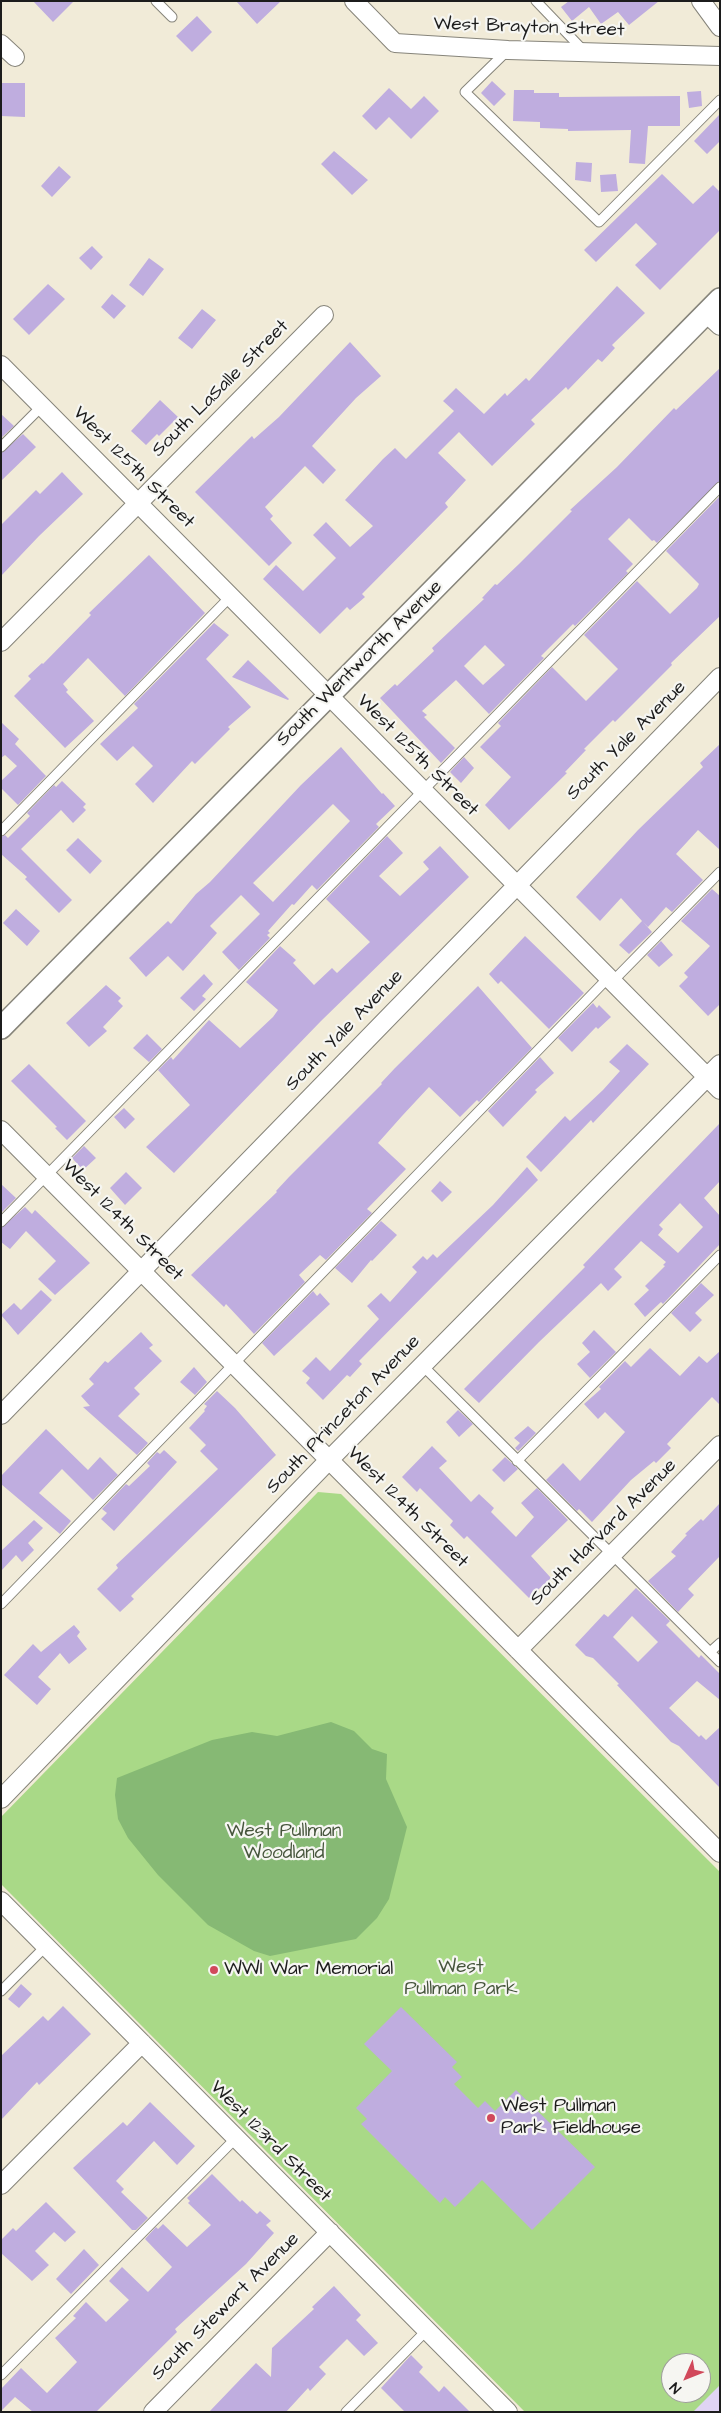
<!DOCTYPE html>
<style>
body{margin:0}
#map{position:relative;width:721px;height:2413px;overflow:hidden;background:#f1ebd8;font-family:"Architects Daughter",sans-serif}
canvas{display:block}
.frame{position:absolute;inset:0;border:2px solid #1c1c1c;pointer-events:none}
.north{position:absolute;left:661px;top:2353px;width:50px;height:50px;box-sizing:border-box;background:#f6f6f2;border:1px solid #9f9f9c;border-radius:50%;rotate:226deg;font-size:14px;font-weight:700;line-height:20px;text-align:center;color:#1c1c1c}
.north::after{content:'';display:block;margin:auto;width:18px;height:22px;background:#d1495b;clip-path:polygon(50% 0,100% 100%,50% 72%,0 100%)}
</style>
<div id="map">
<canvas width="721" height="2413"></canvas>
<div class="frame"></div>
<div class="north">N</div>
</div>
<script>
const g = document.querySelector('canvas').getContext('2d');
g.lineJoin = 'round';
function fill(path, color) {
  g.fillStyle = color;
  g.fill(path, 'evenodd');
}
function trace(path, color, width, dash) {
  g.strokeStyle = color;
  g.lineWidth = width;
  g.lineCap = dash ? 'butt' : 'round';
  g.setLineDash(dash || []);
  g.stroke(path);
}
function write(font, color, halo, rows, align = 'center') {
  g.font = font + ' "Architects Daughter",sans-serif';
  g.lineWidth = 4.5;
  g.setLineDash([]);
  g.textBaseline = 'middle';
  g.strokeStyle = halo;
  g.fillStyle = color;
  for (const [text, x, y, turn = 0] of rows) {
    g.save();
    g.translate(x, y);
    g.rotate((+turn || 0) * Math.PI / 180);
    g.textAlign = isNaN(turn) ? turn : align;
    if (halo) g.strokeText(text, 0, 0);
    g.fillText(text, 0, 0);
    g.restore();
  }
}
const built = new Path2D(`
 M720 2383V2412H692Z`);
const green = new Path2D(`
 M318 1492 341 1494 720 1872V2385L693 2412H525L1 1884V1817ZM671 2363H701V2393H671Z`);
const forest = new Path2D(`
 M331 1722 354 1731 372 1749 387 1754 386 1779 407 1827 389 1899 377 1918 356 1939 270 1956 254 1951 208 1925 158 1875 128 1838 118 1819 115 1795 117 1778 212 1740 252 1732 277 1736Z`);
const building = new Path2D(`
 M33 1H74L53 22Z
 M236 1H281L257 24Z
 M569 1H659L629 25 618 12 601 24 589 7 572 21 561 7Z
 M197 16 212 32 192 52 176 36Z
 M492 81 506 94 494 106 481 93Z
 M1 83H25V117L1 116Z
 M389 88 411 109 424 96 439 111 411 139 389 117 376 130 362 116Z
 M514 90H534V93H559V97L680 96V126H648L645 164 629 163 631 130 568 131V129L540 128V122L513 121Z
 M701 91 702 106 689 108 687 92Z
 M720 114V141L707 154 694 141Z
 M334 151 368 180 352 195 321 164Z
 M576 162 592 163 591 182 575 180Z
 M59 166 71 177 52 197 41 186Z
 M616 174 618 191 601 192 600 175Z
 M662 174 693 204 713 185 720 192V230L660 290 635 265 657 244 636 223 596 262 584 250Z
 M92 246 103 257 91 270 79 258Z
 M149 258 164 269 143 296 129 285Z
 M48 284 65 299 29 335 13 319Z
 M617 286 645 313 612 345 615 348 602 362 598 359 568 390 566 387 531 420 535 424 492 466 459 432 438 453 466 480 445 503 448 507 362 594 365 597 350 610 347 607 320 634 263 579 276 565 303 591 336 558 313 535 326 522 350 547 373 526 345 500 383 459 395 448 406 459 454 411 443 401 456 388 484 414 505 393 507 396 526 378 529 381Z
 M112 294 126 306 114 319 101 307Z
 M202 309 216 320 192 349 178 338Z
 M350 342 381 376 356 398 312 446 336 470 323 484 305 466 265 507 273 516 270 519 292 543 269 566 195 492 252 436 254 439 279 417Z
 M720 368V481L657 543 654 540 652 541 629 518 608 539 633 564 626 571 628 573 575 626 573 624 541 656 544 658 489 714 456 680 422 711 427 715 424 717 455 748 441 763 380 698 395 684 397 686 434 651 432 648 484 599 482 598 495 584 497 585 519 564 572 511 570 510 617 467 674 408 676 410ZM485 645 505 665 483 685 464 666Z
 M160 400 178 417 159 436 157 434 146 445 131 431Z
 M1 414 14 426 1 438Z
 M23 434 36 447 1 481V453Z
 M62 472 83 494 39 536 1 576V525L36 490 40 494Z
 M720 496V616L671 663 672 665 615 722 613 720 584 749 586 750 565 772 567 773 509 830 485 805 511 777 480 747 501 726 498 723 552 667 586 701 618 669 584 635 637 581 670 614 697 588 699 584 666 551Z
 M149 555 205 613 125 696 88 658 63 684 68 690 66 692 94 721 65 748 14 696 31 679 28 676 42 663 43 664 91 615 89 613Z
 M214 623 229 635 206 659 251 707 228 727 230 729 195 764 192 761 153 803 135 784 153 766 133 746 117 761 100 744 138 708 134 704Z
 M248 660 289 699 288 700 232 677Z
 M1 722 19 739 15 744 46 776 18 805 1 788V781L17 766 5 755 1 758Z
 M720 744V850L698 830 676 854 703 880 672 912 666 907 648 927 643 922 652 932 629 954 619 945 642 921 621 898 600 921 576 897 638 830 703 767 700 763Z
 M341 747 382 794 383 793 395 806 376 824 379 827 317 890 312 885 294 905 292 904 268 931 270 933 267 935 270 938 239 970 222 952 260 914 241 895 210 926 217 933 183 971 168 956 146 977 129 958 168 921 171 924 196 894 210 882 301 785ZM333 804 350 821 273 902 253 883Z
 M464 757 474 768 461 783 450 772Z
 M62 781 86 804 83 807 86 810 73 823 61 810 21 849 72 900 59 913 25 879 27 877 1 854V837L5 835 8 838 30 816 27 813 54 785 56 787Z
 M387 836 403 853 379 876 400 896 429 869 423 862 440 846 469 877 321 1021 174 1173 146 1147 190 1105 158 1070 171 1057 173 1060 209 1020 240 1048 273 1017 278 1010 246 982 280 946 296 960 293 963 314 985 332 968 337 973 370 942 326 899Z
 M78 838 102 861 90 874 66 850Z
 M712 889 720 896V1004L708 1016 679 986 688 977 684 973 710 946 681 921Z
 M16 909 40 931 27 946 3 923Z
 M525 936 584 993 549 1029 501 981 498 984 489 974Z
 M661 941 673 955 659 967 647 955Z
 M204 974 213 984 202 996 206 999 194 1011 180 998Z
 M106 985 121 998 118 1001 123 1006 103 1027 107 1031 89 1047 66 1023Z
 M478 986 532 1048 479 1102 477 1100 460 1117 429 1087 402 1116 378 1143 406 1169 367 1209 372 1213 326 1260 320 1255 299 1275 305 1282 254 1334 226 1304 224 1307 191 1275 277 1192 276 1191 289 1177 382 1084 381 1083 395 1068Z
 M593 1003 597 1008 599 1005 611 1017 598 1029 596 1027 572 1052 558 1038Z
 M147 1034 162 1049 149 1062 133 1048Z
 M627 1044 649 1064 593 1123 591 1120 541 1172 526 1157 565 1116 570 1121 603 1090 620 1071 609 1062Z
 M540 1057 554 1073 535 1090 537 1092 503 1127 488 1111Z
 M29 1064 86 1121 67 1140 55 1128 57 1127 11 1081Z
 M124 1108 135 1119 125 1129 114 1117Z
 M720 1123V1181L704 1198 720 1216V1244L663 1304 661 1302 645 1317 634 1304 649 1290 645 1286 665 1266 663 1265 666 1262 641 1241 614 1269 622 1277 608 1291 601 1283 539 1342 479 1403 464 1389 585 1267 583 1265ZM680 1203 703 1227 678 1253 658 1235 663 1229 659 1225Z
 M84 1146 96 1158 83 1170 72 1158Z
 M527 1167 538 1180 359 1361 362 1364 350 1377 347 1375 323 1400 306 1383 310 1378 302 1371 316 1357 330 1371 379 1319 367 1306 381 1293 390 1302 417 1272 412 1267 423 1256 427 1260 433 1254 437 1258 493 1205Z
 M126 1172 142 1188 125 1205 110 1188Z
 M440 1181 452 1192 442 1202 431 1191Z
 M1 1184 16 1198 1 1213Z
 M25 1207 32 1214 35 1210 90 1263 55 1295 38 1279 56 1261 26 1231 10 1249 1 1242V1228Z
 M381 1221 397 1235 372 1261 371 1260 352 1283 335 1268Z
 M701 1283 714 1295 695 1313 702 1320 690 1332 671 1313Z
 M41 1290 52 1300 18 1335 1 1315 14 1303 21 1310Z
 M313 1291 317 1296 320 1293 330 1304 274 1356 262 1343Z
 M594 1330 616 1352 590 1378 577 1364 590 1352 582 1343Z
 M141 1332 153 1345 149 1348 162 1361 134 1388 140 1394 118 1416 148 1443 137 1455 83 1407 90 1406 81 1396 94 1384 89 1379 105 1361 108 1363Z
 M650 1348 680 1376 699 1356 707 1363 720 1351V1405L712 1397 667 1444 671 1448 656 1463 654 1461 631 1480 592 1522 579 1509 577 1511 546 1480 563 1463 580 1481 625 1432 605 1412 598 1419 584 1404 601 1389 599 1387 625 1361 631 1367Z
 M194 1367 207 1382 195 1395 180 1382Z
 M217 1391 235 1408 276 1455 131 1596 134 1599 120 1612 97 1589 118 1568 116 1565 218 1469 200 1451 206 1445 189 1428 205 1411 204 1410 207 1406 204 1404Z
 M458 1410 473 1424 459 1437 446 1422Z
 M528 1426 536 1433 518 1451 515 1448 520 1443 514 1438Z
 M46 1429 88 1470 100 1457 118 1475 93 1500 62 1469 39 1493 71 1521 60 1534 1 1484V1476Z
 M432 1446 447 1461 439 1468 471 1502 479 1494 494 1508 491 1512 516 1537 534 1517 521 1503 537 1488 568 1520 531 1556 551 1578 529 1598 467 1536 464 1539 450 1525 453 1521 420 1488 417 1492 402 1477Z
 M164 1450 177 1462 114 1531 101 1519 107 1513 102 1509 126 1484 129 1486 150 1466 147 1463 157 1452 160 1454Z
 M505 1457 518 1469 504 1482 492 1470Z
 M720 1503V1556L688 1589 694 1595 678 1612 648 1581 676 1556 671 1552 687 1535 685 1534 701 1519 703 1521Z
 M34 1520 43 1528 28 1543 34 1550 22 1562 16 1555 1 1571V1551Z
 M636 1588 670 1621 666 1625 699 1658 701 1655 720 1674V1700L697 1681 669 1708 699 1737 701 1735 706 1740 720 1727V1788L679 1746 671 1742 617 1685 619 1684 593 1658 586 1656 575 1645 604 1614 608 1617ZM632 1616 658 1642 638 1662 613 1637Z
 M74 1625 80 1632 77 1636 87 1649 69 1664 60 1653 38 1677 51 1689 37 1705 4 1675 33 1644 41 1652Z
 M21 1984 32 1994 19 2008 8 1999Z
 M63 2006 91 2034 39 2085 37 2082 1 2120V2056L43 2016 48 2021Z
 M401 2007 457 2062 452 2067 462 2077 454 2084 478 2108 485 2101 495 2111 516 2090 595 2167 532 2230 482 2180 455 2207 445 2197 440 2203 361 2124 367 2119 356 2108 392 2071 364 2044Z
 M150 2102 195 2146 177 2165 154 2141 116 2181 124 2189 121 2192 148 2218 136 2230H132L73 2168 123 2122 127 2126Z
 M212 2174 240 2202 242 2200 257 2214 260 2211 271 2221 266 2225 274 2233 246 2264 175 2329 177 2332 96 2412H33L15 2397 1 2411V2389L21 2368 47 2393 77 2362 55 2338 76 2318 73 2316 86 2302 106 2322 129 2300 109 2281 122 2267 148 2292 172 2267 145 2239 156 2227 158 2229 163 2224 187 2247 211 2225 188 2203 190 2201 187 2198Z
 M46 2202 76 2232 65 2242 54 2232 35 2251 49 2265 32 2281 1 2253V2240L13 2228 16 2231Z
 M84 2249 99 2265 71 2294 56 2279Z
 M334 2286 361 2315 356 2320 378 2343 364 2356 347 2339 319 2367 326 2374 310 2391 308 2388 286 2412H209L256 2363 271 2377 272 2348 314 2309 312 2307Z
 M411 2355 423 2367 419 2372 439 2392 444 2386 470 2412H405L381 2388Z`);
const service = new Path2D(`
 M156 1 172 17
 M536 1 584 51
 M507 51 465 92 599 222 720 100
 M1 447 42 406
 M1 831 230 597
 M612 982 720 872
 M1 1222 720 487
 M422 1365 720 1662
 M517 1461 720 1255
 M1 1604 608 978
 M710 1652 720 1643
 M1 1991 46 1946
 M1 2375 236 2138
 M346 2412 427 2330`);
const minor = new Path2D(`
 M354 1 395 43 508 50 720 56
 M701 1 720 27
 M1 44 15 57
 M706 313 720 326
 M1 365 720 1090
 M1 642 324 315
 M1 1130 720 1853
 M1 1415 720 677
 M518 1650 720 1445
 M1 1799 329 1460 720 1064
 M1 1901 508 2412
 M1 2185 142 2043
 M153 2412 330 2232`);
const tertiary = new Path2D(`
 M1 1028 720 299`);
const markers = [
 [214,1970,5,"#d1495b"],
 [491,2118,5,"#d1495b"]
];
const streetNames = [
 ["West Brayton Street",529,28,2],
 ["South LaSalle Street",221,389,-45],
 ["West 125th Street",133,468,45],
 ["South Wentworth Avenue",360,664,-45],
 ["South Yale Avenue",627,741,-45],
 ["West 125th Street",417,756,45],
 ["South Yale Avenue",345,1031,-46],
 ["West 124th Street",122,1221,45],
 ["South Princeton Avenue",344,1415,-46],
 ["West 124th Street",407,1508,45],
 ["South Harvard Avenue",604,1533,-45],
 ["West 123rd Street",270,2142,45],
 ["South Stewart Avenue",226,2307,-45]
];
const parkNames = [
 ["West Pullman",284,1832],
 ["Woodland",284,1854],
 ["West",461,1968],
 ["Pullman Park",461,1990]
];
const poiNames = [
 ["WWI War Memorial",224,1970],
 ["West Pullman",501,2107],
 ["Park Fieldhouse",501,2129]
];
fill(built, '#e0d4f4');
fill(green, '#a9d987');
fill(forest, '#86b974');
fill(building, '#bfaddf');
trace(service, '#86847a', 11);
trace(minor, '#86847a', 20);
trace(tertiary, '#86847a', 24);
trace(service, '#fff', 9);
trace(minor, '#fff', 18);
trace(tertiary, '#fff', 21);
for (const [x, y, r, color] of markers) {
  const dot = new Path2D();
  dot.arc(x, y, r, 0, 2 * Math.PI);
  g.fillStyle = color;
  g.fill(dot);
  trace(dot, '#f6f6f2', 2);
}
write('19px', '#1c1c1c', '#f6f6f2', streetNames);
write('19px', '#46553c', '#f6f6f2', parkNames);
write('19px', '#1c1c1c', '#f6f6f2', poiNames, 'left');
</script>
